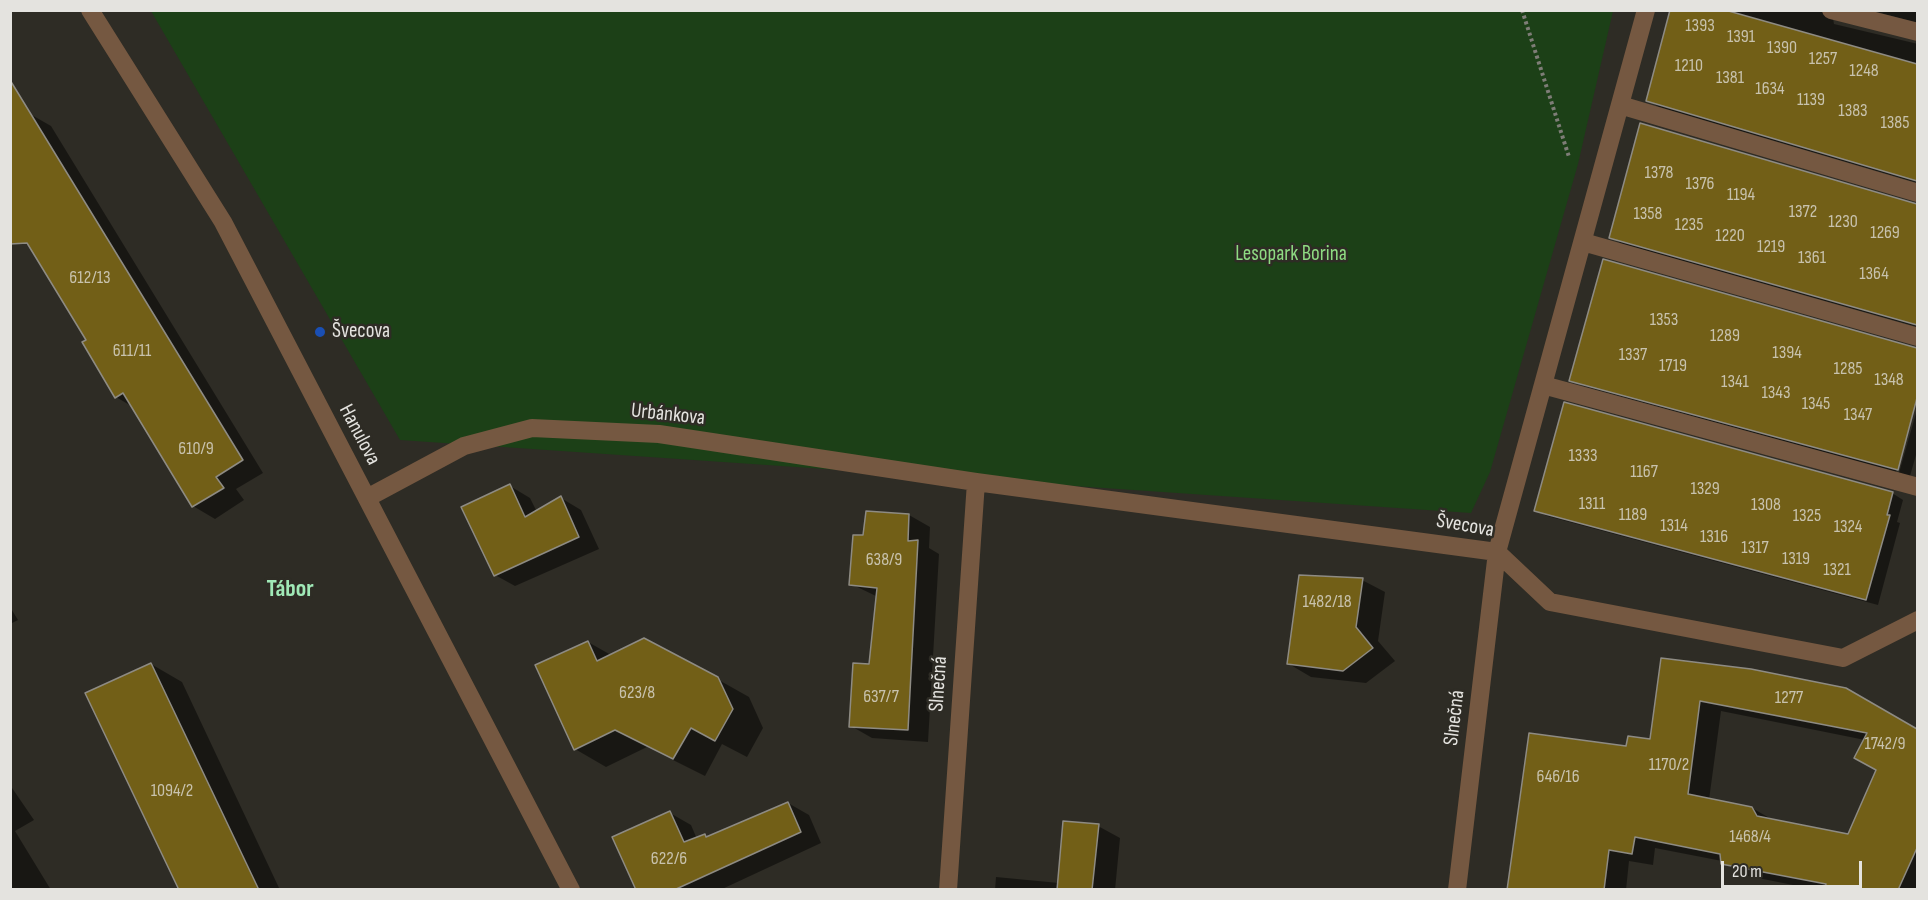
<!DOCTYPE html>
<meta charset="utf-8">
<style>
body{margin:0}
#map{position:relative;width:1928px;height:900px;overflow:hidden;background:#2e2c25;font-family:"Sofia Sans Condensed",sans-serif}
canvas{display:block}
.frame{position:absolute;inset:0;border:12px solid #e4e3df;pointer-events:none}
.scale{position:absolute;left:1721px;top:861px;width:141px;height:27px;box-sizing:border-box;border:3px solid #e4e3df;border-top:0;padding-left:8px;font-size:18px;line-height:21px;white-space:nowrap;color:#e4e3df;-webkit-text-stroke:4px #2e2c25;paint-order:stroke}
</style>
<div id="map">
<canvas width="1928" height="900"></canvas>
<div class="frame"></div>
<div class="scale">20 m</div>
</div>
<script>
const g = document.querySelector('canvas').getContext('2d');
g.lineJoin = 'round';
function fill(path, color) {
  g.fillStyle = color;
  g.fill(path, 'evenodd');
}
function trace(path, color, width, dash) {
  g.strokeStyle = color;
  g.lineWidth = width;
  g.lineCap = dash ? 'butt' : 'round';
  g.setLineDash(dash || []);
  g.stroke(path);
}
function write(font, color, halo, rows, align = 'center') {
  g.font = font + ' "Sofia Sans Condensed",sans-serif';
  g.lineWidth = 5;
  g.setLineDash([]);
  g.textBaseline = 'middle';
  g.strokeStyle = halo;
  g.fillStyle = color;
  for (const [text, x, y, turn = 0] of rows) {
    g.save();
    g.translate(x, y);
    g.rotate((+turn || 0) * Math.PI / 180);
    g.textAlign = isNaN(turn) ? turn : align;
    if (halo) g.strokeText(text, 0, 0);
    g.fillText(text, 0, 0);
    g.restore();
  }
}
const green = new Path2D(`
 M151 11H1613L1578 164 1490 472 1471 513 400 440Z`);
const shadow = new Path2D(`
 M1672 10H1834L1832 13 1834 24 1918 44V183L1659 107 1647 100Z
 M1869 10H1918V23Z
 M30 114 51 126 263 473 236 489 244 500 215 519 193 506 133 407 116 397 88 340 32 248 23 242Z
 M1915 205H1918V327L1622 244 1610 237Z
 M1918 349V395L1896 472 1583 386 1571 380Z
 M1918 406V448L1910 476 1899 473Z
 M510 486 530 498 537 512 561 498 581 510 599 549 515 586 495 575Z
 M1892 493 1903 500 1897 522 1900 523 1878 605 1547 516 1535 510Z
 M909 515 930 527 929 548 939 554 928 742 872 738 851 726 871 666 878 597 851 584 865 536Z
 M1362 580 1385 592 1378 641 1395 661 1366 683 1311 677 1289 664Z
 M10 607 18 620 10 624Z
 M588 642 611 655 717 679 749 697 763 728 747 757 722 744 705 776 647 747 606 767 575 749Z
 M1662 660 1846 690 1918 731V890H1818L1743 875 1722 861 1655 848 1653 865 1629 861 1626 890H1509L1628 748 1652 741ZM1721 711 1865 740 1877 770 1849 836 1773 820 1752 808 1709 800Z
 M151 664 182 682 280 890H180Z
 M10 785 34 820 15 831 51 890H10Z
 M788 803 809 815 821 843 720 890H638L670 813 691 825 697 839 704 835 708 837Z
 M1098 826 1120 838 1115 890H995L996 877 1059 883Z`);
const building = new Path2D(`
 M1670 10H1725L1917 64V181L1646 101Z
 M10 80 243 460 216 477 224 488 192 507 123 393 115 398 82 342 86 340 27 243 10 244Z
 M1640 123 1917 204V325L1609 238Z
 M1603 259 1917 348V398L1898 470 1569 381Z
 M1564 402 1893 492 1887 515H1890L1866 600 1534 511Z
 M510 484 525 517 561 496 579 537 494 576 461 507Z
 M866 511 909 514 908 541 918 540 908 730 849 727 853 663 869 664 877 588 849 585 853 535H863Z
 M1299 575 1363 578 1356 627 1373 648 1343 671 1287 664Z
 M644 638 718 677 733 709 715 741 691 728 673 759 615 730 574 750 535 665 588 641 597 661Z
 M1661 658 1751 669 1846 688 1917 729V848L1898 890H1824L1826 884 1721 864 1720 854 1635 837 1632 854 1609 850 1604 890H1507L1529 733 1626 746 1628 736 1650 739ZM1700 701 1867 733 1854 758 1876 770 1848 834 1757 816 1752 807 1688 794Z
 M151 663 259 890H179L85 693Z
 M788 802 801 832 674 890H636L612 837 670 811 684 842 705 834 706 837Z
 M1063 821 1099 824 1092 890H1057Z`);
const path = new Path2D(`
 M1522 10 1569 157`);
const minor = new Path2D(`
 M90 10 223 222 571 890
 M1831 10 1918 32
 M1620 105 1918 193
 M1583 242 1918 337
 M1543 385 1918 487
 M367 498 464 446 532 428 659 434 976 482 1497 552 1550 602 1843 658 1918 620
 M948 890 976 482
 M1457 890 1497 552 1646 10`);
const markers = [
 [320,332,6,"#1a4fb4"]
];
const numberNames = [
 ["1393",1700,26],
 ["1391",1741,37],
 ["1390",1782,48],
 ["1257",1823,59],
 ["1210",1689,66],
 ["1248",1864,71],
 ["1381",1730,78],
 ["1634",1770,89],
 ["1139",1811,100],
 ["1383",1853,111],
 ["1385",1895,123],
 ["1378",1659,173],
 ["1376",1700,184],
 ["1194",1741,195],
 ["1372",1803,212],
 ["1358",1648,214],
 ["1230",1843,222],
 ["1235",1689,225],
 ["1269",1885,233],
 ["1220",1730,236],
 ["1219",1771,247],
 ["1361",1812,258],
 ["1364",1874,274],
 ["612/13",90,278],
 ["1353",1664,320],
 ["1289",1725,336],
 ["611/11",132,351],
 ["1394",1787,353],
 ["1337",1633,355],
 ["1719",1673,366],
 ["1285",1848,369],
 ["1348",1889,380],
 ["1341",1735,382],
 ["1343",1776,393],
 ["1345",1816,404],
 ["1347",1858,415],
 ["610/9",196,449],
 ["1333",1583,456],
 ["1167",1644,472],
 ["1329",1705,489],
 ["1311",1592,504],
 ["1308",1766,505],
 ["1189",1633,515],
 ["1325",1807,516],
 ["1314",1674,526],
 ["1324",1848,527],
 ["1316",1714,537],
 ["1317",1755,548],
 ["1319",1796,559],
 ["638/9",884,560],
 ["1321",1837,570],
 ["1482/18",1327,602],
 ["623/8",637,693],
 ["637/7",881,697],
 ["1277",1789,698],
 ["1742/9",1885,744],
 ["1170/2",1669,765],
 ["646/16",1558,777],
 ["1094/2",172,791],
 ["1468/4",1750,837],
 ["622/6",669,859]
];
const parkNames = [
 ["Lesopark Borina",1291,255]
];
const poiNames = [
 ["Švecova",332,332]
];
const streetNames = [
 ["Urbánkova",668,415,6],
 ["Hanulova",359,435,62],
 ["Švecova",1465,526,10],
 ["Slnečná",939,684,-86],
 ["Slnečná",1455,718,-83]
];
const quarterNames = [
 ["Tábor",290,590]
];
fill(green, '#1c4017');
fill(shadow, '#0007');
fill(building, '#725f17');
trace(building, '#8e8b83', 1.5);
trace(path, '#7e7d77', 4, [3, 3]);
trace(minor, '#755841', 18);
for (const [x, y, r, color] of markers) {
  const dot = new Path2D();
  dot.arc(x, y, r, 0, 2 * Math.PI);
  g.fillStyle = color;
  g.fill(dot);
  trace(dot, '#2e2c25', 2);
}
write('18px', '#c8c2ad', null, numberNames);
write('21px', '#8edb82', '#2e2c25', parkNames);
write('21px', '#e4e3df', '#2e2c25', poiNames, 'left');
write('21px', '#e4e3df', '#2e2c25', streetNames);
write('bold 24px', '#a0e9b7', '#2e2c25', quarterNames);
</script>
